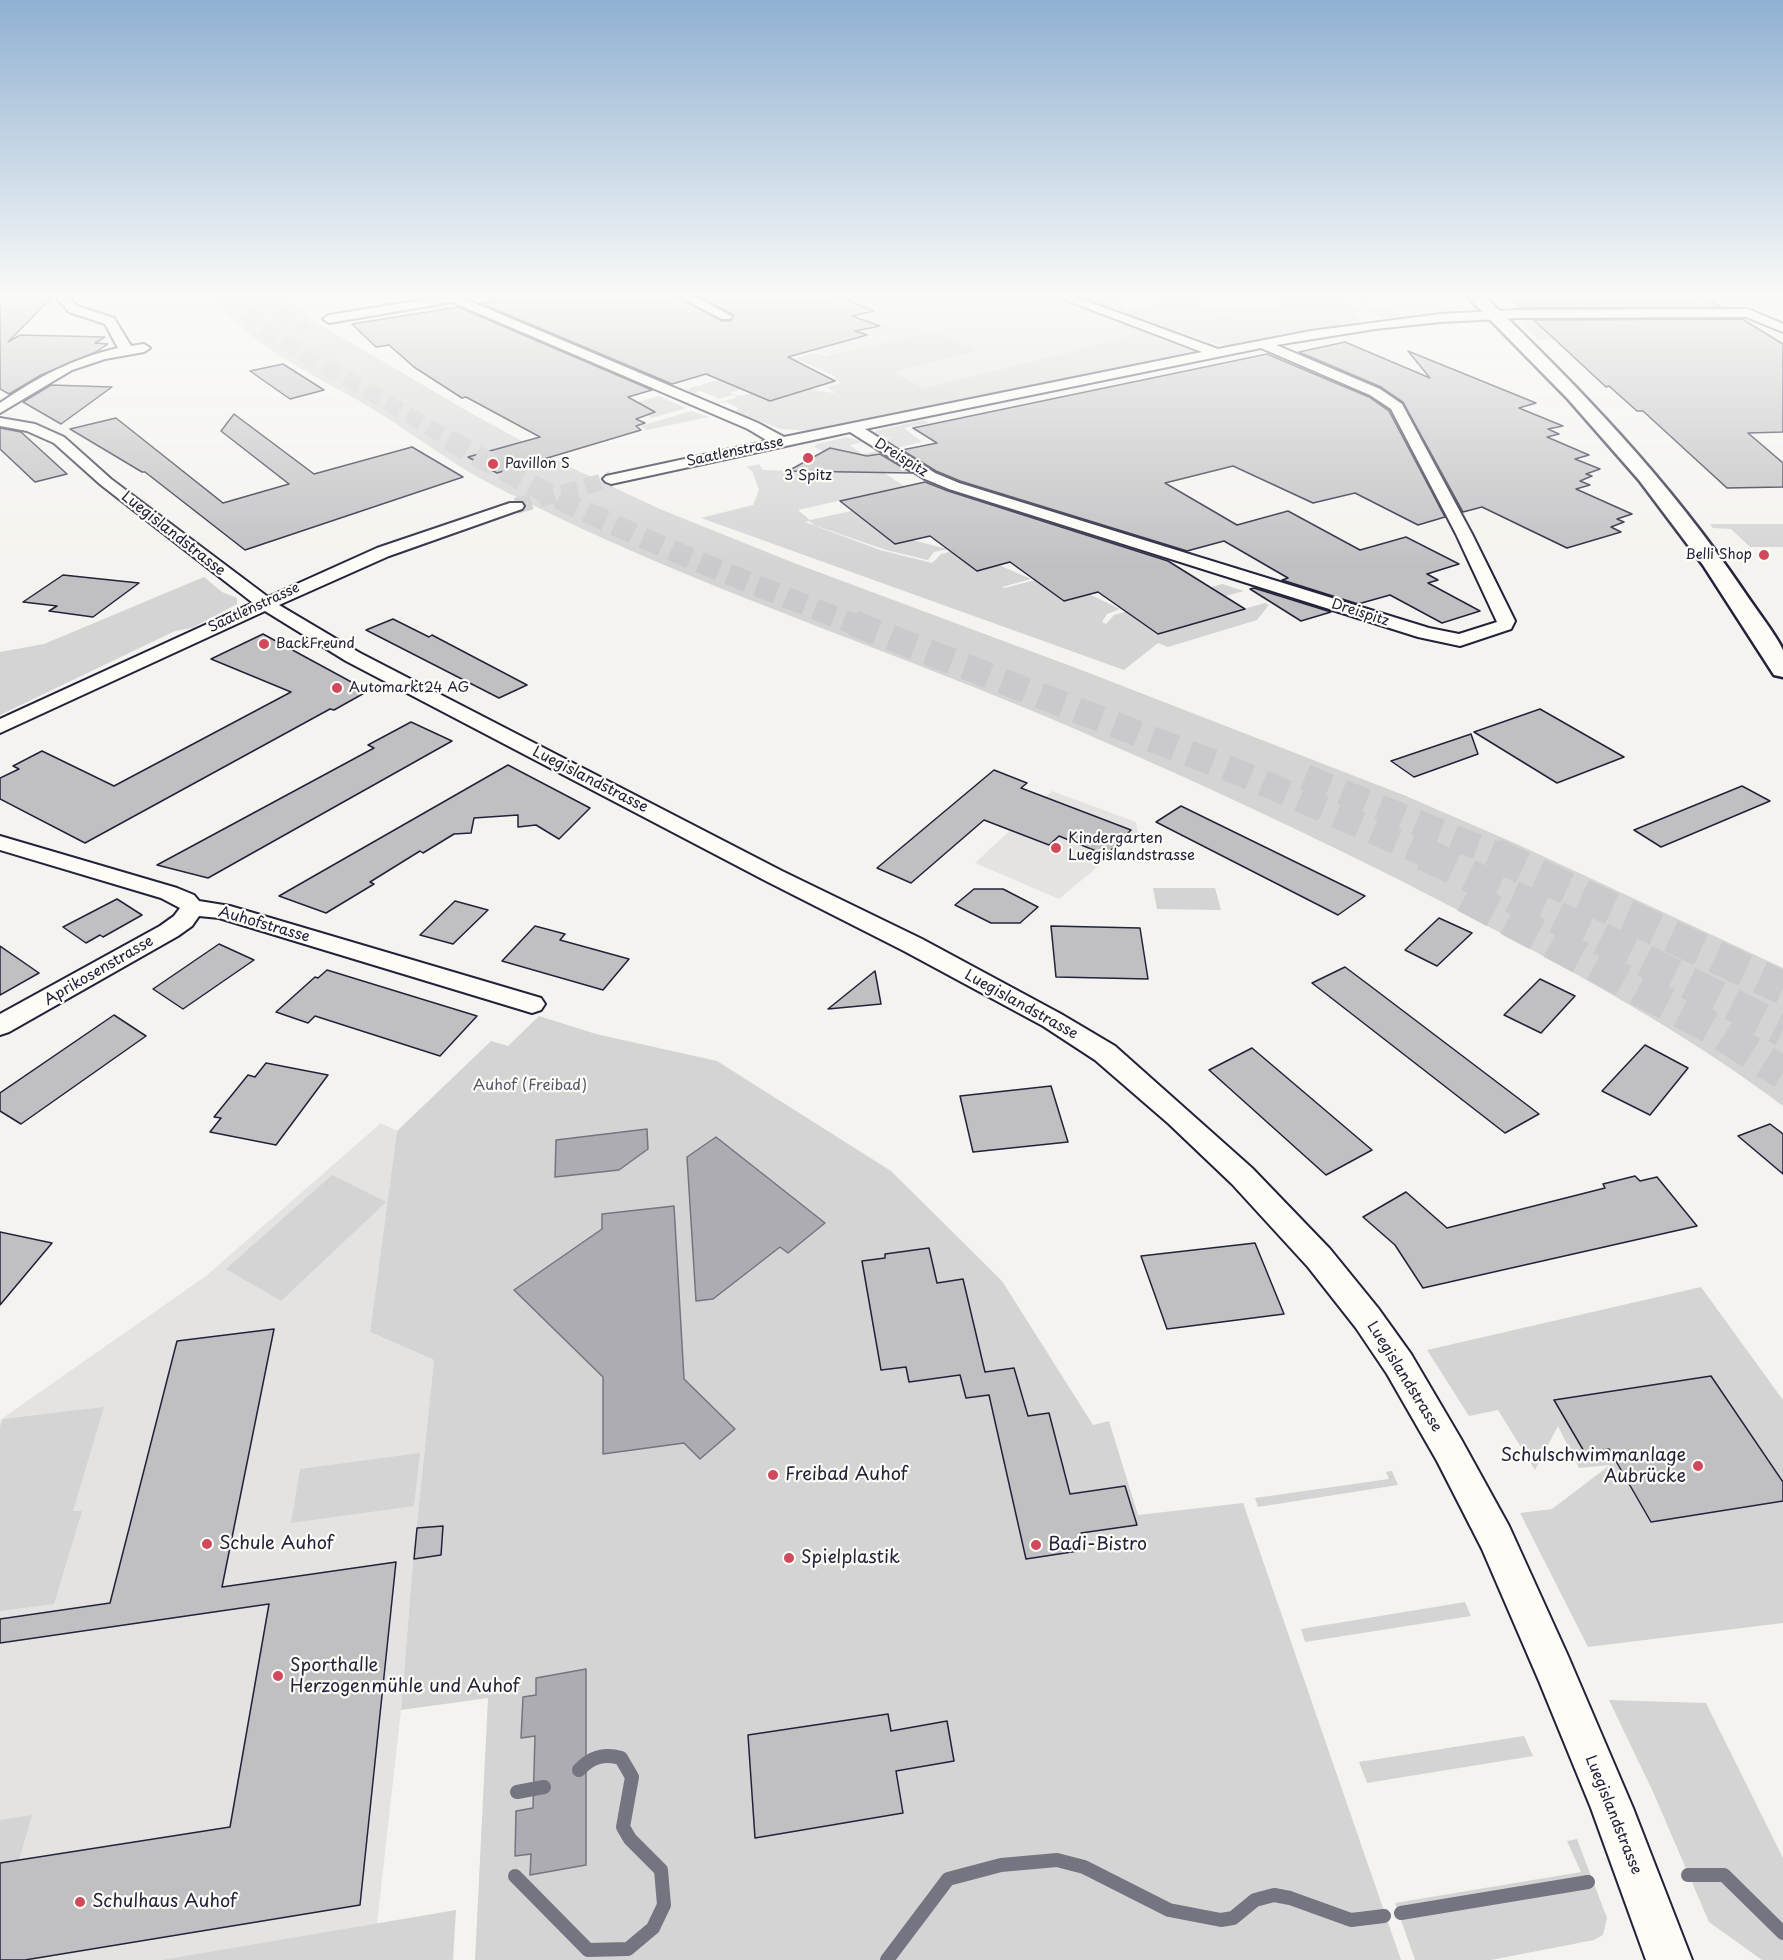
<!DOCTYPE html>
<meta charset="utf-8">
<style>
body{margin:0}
canvas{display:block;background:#f4f3ef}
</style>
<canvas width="1783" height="1960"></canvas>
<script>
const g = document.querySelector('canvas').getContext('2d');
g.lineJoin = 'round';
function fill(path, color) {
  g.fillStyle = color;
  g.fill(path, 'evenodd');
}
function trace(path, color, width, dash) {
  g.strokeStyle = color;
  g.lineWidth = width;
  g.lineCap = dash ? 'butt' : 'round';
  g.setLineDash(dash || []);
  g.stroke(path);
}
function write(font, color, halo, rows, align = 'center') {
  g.font = font + ' "Playpen Sans",sans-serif';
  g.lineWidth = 4.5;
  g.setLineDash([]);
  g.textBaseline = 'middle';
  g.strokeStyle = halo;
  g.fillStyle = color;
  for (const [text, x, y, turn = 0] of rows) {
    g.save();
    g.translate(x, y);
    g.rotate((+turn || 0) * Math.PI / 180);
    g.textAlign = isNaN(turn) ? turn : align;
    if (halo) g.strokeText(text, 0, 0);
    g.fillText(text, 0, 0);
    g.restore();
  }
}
const built = new Path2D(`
 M684 294H1046L1178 342 925 396 833 356 793 345Z
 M1052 791 1136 822 1138 833 1059 899 975 863Z
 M381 1123 397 1131 370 1332 434 1360 413 1561 401 1710 377 1924 161 1960H0V1420L206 1276Z`);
const green = new Path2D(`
 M213 294H282L314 321 476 416 568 466 660 509 794 563 1084 671 1406 796 1519 845 1783 968V1106C1698 1042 1603 988 1510 938 1368 861 1223 793 1075 729 904 655 724 597 555 516 521 499 485 483 453 462 425 444 399 425 371 408 318 376 247 347 213 294Z
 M1069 294H1137L1125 297 1128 299 1110 301 1128 308 1117 311Z
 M1157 294H1340L1363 321 1341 323 1343 325 1233 346 1215 344 1121 313 1168 300 1232 317 1235 316 1208 308 1280 306 1273 298 1196 299 1202 308H1197Z
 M1355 294H1417L1422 299 1366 301 1371 308H1389L1401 316C1374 321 1372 313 1355 294Z
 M1664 294H1783V304L1772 305H1783V311L1757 310 1752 306 1755 305 1700 306 1709 309C1690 309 1679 305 1664 294Z
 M1055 297 1190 346 1195 349 1194 352 815 431 781 429 732 411 738 410 737 407 726 402 714 404 737 397 734 395 711 401 718 398 700 391 695 393 703 397 701 398 686 393 690 391 687 389 742 373 741 389 730 393 740 396 751 393 770 401 786 396 784 361 815 353 825 356 935 332 978 351 893 372 924 388 1071 352 1136 333 1097 315 1049 299ZM786 361H802L836 377 834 379 841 383 827 387 835 393C806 390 800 385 786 361Z
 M1548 318 1552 321 1556 340H1538L1519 321Z
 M659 396 686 408 652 418 647 415 653 411 648 407 612 410Z
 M692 411 709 417 647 430 639 426Z
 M924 420 929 423 904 428 922 442 896 448 884 440 893 437 881 439 871 433 878 430Z
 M846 437 864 442 850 445 862 454 877 451 880 455 872 458 869 455C851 458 845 446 824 452L814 447 817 444Z
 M759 464 763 470 821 472 830 474 871 464 904 486 798 510 810 520 946 490 944 494 971 496 1020 512 912 540 948 549 934 552 928 560 886 550 814 525 809 521 805 522 880 550 932 563 941 554 1056 525 1064 527 977 571 999 565 1031 579 1002 587 1005 588 1133 554 1047 589 1064 601 1089 594 1120 609 1107 614 1102 622 1106 624 1114 615 1222 584 1244 591 1139 620 1158 633 1265 603 1269 605 1257 620 1168 647 1158 643 1124 670 701 518 753 505 759 490 752 471 746 467Z
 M1710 524H1783V547H1750L1731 529 1713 528Z
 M204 577 222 592 237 598V604L192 628 175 631 0 715V652L44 644Z
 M1153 888H1215L1221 910 1157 909Z
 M539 1016 596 1034 717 1061 891 1171 1002 1281 1093 1425 1109 1421 1138 1515 1243 1503 1401 1960H475L488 1698 401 1710 413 1561 434 1360 370 1332 397 1131 491 1041 508 1046Z
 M332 1175 386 1202 281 1301 226 1269Z
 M1701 1287 1783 1400V1623L1588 1647 1520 1513 1552 1509 1610 1465 1579 1468 1558 1426 1535 1470 1498 1410 1469 1416 1427 1350Z
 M104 1407 73 1511H82L54 1604 0 1611V1427L3 1419Z
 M420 1453 414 1506 291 1523 300 1469Z
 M1392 1471 1398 1485 1258 1507 1255 1498 1389 1479 1386 1472Z
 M1465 1602 1471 1616 1305 1642 1301 1629Z
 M1609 1700 1706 1703 1783 1858V1960H1762L1709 1922 1653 1792Z
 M1524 1736 1533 1756 1367 1783 1359 1762Z
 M32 1815 19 1860 0 1863V1820Z
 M1577 1839 1607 1918 1603 1935 1594 1940 1491 1960H1415L1395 1903 1581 1872 1567 1841Z
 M456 1910 453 1960H161Z`);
const water = new Path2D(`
 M647 1129 648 1149 619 1170 555 1177 556 1140Z
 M716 1137 825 1223 788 1253 780 1247 713 1299 696 1301 687 1157Z
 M674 1206 684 1379 735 1429 700 1459 684 1443 603 1454V1377L514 1290 602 1229V1214Z
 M586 1669V1865L530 1875 531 1854 515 1856 516 1811 533 1808 535 1736 521 1738 523 1697 536 1695V1678Z`);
const stream = new Path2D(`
 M517 1792 544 1787
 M1688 1875H1724L1783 1933
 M515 1876 588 1950 628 1949 653 1928 664 1905 661 1870 630 1839 623 1827 632 1777 621 1758C604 1753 591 1757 579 1770
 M1401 1913 1588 1882
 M887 1960 948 1879 1001 1865 1057 1860 1084 1867 1169 1910 1221 1920 1233 1918 1255 1900 1274 1895 1290 1898 1351 1920 1384 1916`);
const building = new Path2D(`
 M486 294H672L722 321H730L734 315 694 294H833L874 311 852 316 880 326 855 331 867 335 788 357 835 381 770 401 706 374 672 384 480 303 494 301Z
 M1506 294 1702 296 1721 307 1521 308Z
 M54 295 8 342 20 335 105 337 95 343 108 344 96 352 41 375 9 394 0 389V298Z
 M458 307 652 390 628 397 655 412 636 419 645 423 636 426 641 430 497 473 468 457 540 437 466 397 462 398 414 367 389 345 376 347 352 324Z
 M1742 319 1783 344V432L1748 433 1783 463V487L1727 488 1643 411H1637L1609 386 1606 387 1534 320Z
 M1345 342 1430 378 1408 351 1536 403 1519 408 1563 426 1548 429 1559 434 1547 437 1589 455 1575 459 1600 469 1586 474 1592 476 1580 481 1590 485 1576 489 1632 514 1617 519 1624 522 1611 527 1621 532 1567 548 1482 507 1463 512 1403 402 1381 387 1299 352Z
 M1267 354 1369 397 1389 411 1445 517 1418 525 1355 493 1313 503 1233 466 1165 483 1237 525 1288 511 1360 550 1406 537 1459 564 1427 574 1438 580 1428 583 1480 611 1442 623 1390 595 1358 604 1282 580 1288 578 1224 541 1187 551 960 481 936 471 902 450 937 443 913 428Z
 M283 364 324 390 290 399 250 371Z
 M51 385 112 387 61 424 23 402Z
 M234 414 314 474 412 447 463 477 245 550 145 472H142L70 429 116 418 223 503 289 484 221 431Z
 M0 428 21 432 67 474 35 482 0 449Z
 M830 448 867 456 880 454 912 473 788 471Z
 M925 482 948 491 1168 561 1245 609 1158 634 1098 592 1064 601 1010 562 977 571 930 536 895 544 840 501Z
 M63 575 139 583 93 617 49 611 57 606 23 602Z
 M1254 588 1331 612 1301 621 1250 589Z
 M393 619 429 637 432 635 527 685 499 698 366 630Z
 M263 634 368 691 334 710 330 709 85 843 0 799V778L19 769 13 766 42 751 114 786 291 692 211 659Z
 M1540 709 1624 757 1557 783 1474 732Z
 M411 722 452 741 208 878 157 865 374 748 368 745Z
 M1471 734 1478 754 1414 777 1391 761Z
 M508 765 590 808 559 839 536 825 518 827V815L474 818 471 833 454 834 423 853 420 851 370 882 374 884 326 913 279 896Z
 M994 770 1027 783 1021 788 1131 830 1106 855 1059 836 1049 845 984 820 911 883 877 868Z
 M1742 786 1770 801 1661 847 1634 830Z
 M1181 806 1365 896 1338 915 1156 822Z
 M974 889H1003L1038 907 1020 923H991L955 905Z
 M117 899 142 915 103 937 100 935 86 943 63 927Z
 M455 901 488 910 453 944 420 935Z
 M1439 918 1472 933 1437 966 1405 950Z
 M535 926 565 934 560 940 629 959 603 990 502 961Z
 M1051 926 1140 928 1148 979 1056 977Z
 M219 944 254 960 183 1009 153 989Z
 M0 946 39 973 0 995Z
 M1345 967 1369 985 1539 1114 1505 1133 1312 983Z
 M327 970 477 1016 440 1056 315 1016 308 1023 276 1012 315 977 318 978Z
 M875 971 881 1004 828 1009Z
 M1540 979 1575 996 1541 1033 1504 1015Z
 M114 1015 146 1036 21 1124 0 1111V1093Z
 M1645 1045 1688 1068 1650 1115 1602 1091Z
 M1252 1048 1372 1150 1326 1175 1209 1070Z
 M266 1063 328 1075 276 1145 210 1132 221 1118 214 1117 248 1075 255 1077Z
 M1051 1086 1068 1142 973 1152 960 1096Z
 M1770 1124 1783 1134V1174L1738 1136Z
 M1635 1176 1640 1181 1657 1177 1697 1226 1423 1288 1395 1245 1363 1217 1406 1192 1447 1228 1605 1188 1603 1184Z
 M0 1232 52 1243 0 1305Z
 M1255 1243 1284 1314 1167 1329 1141 1256Z
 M929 1248 937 1283 963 1279 985 1372 1014 1368 1028 1416 1049 1413 1070 1494 1125 1486 1137 1525 1081 1533 1085 1550 1026 1559 989 1395 966 1398 960 1375 909 1382 906 1367 881 1370 862 1261 885 1258V1254Z
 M274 1329 222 1587 396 1562 360 1905 25 1960H0V1863L230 1827 269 1604 0 1643V1619L110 1603 177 1341Z
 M1711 1376 1783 1482V1501L1651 1522 1609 1449 1585 1453 1554 1400Z
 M443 1526 441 1555 414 1559 417 1528Z
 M888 1714 891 1731 947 1721 954 1761 896 1771 903 1813 755 1838 748 1735Z`);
const streetTunnel = new Path2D(`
 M516 506 611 479`);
const highwayTunnelFar3 = new Path2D(`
 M230 294 252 320 282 341 452 441
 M262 294 276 310 306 331`);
const highwayTunnelFar2 = new Path2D(`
 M449 440C578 515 718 571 856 625`);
const highwayTunnelFar1 = new Path2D(`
 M853 623 1250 777 1428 855
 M1305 777 1497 855`);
const highwayTunnel = new Path2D(`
 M1424 854 1585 931 1783 1030
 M1493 854 1783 988
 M1465 896 1714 1029 1783 1073`);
const street = new Path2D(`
 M58 294H70V299L77 306 114 318 131 346 144 344 150 348 144 352 105 359 72 370 0 413V403C38 377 74 358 118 348L105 324 69 312 58 300Z
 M437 294 464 295 465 299 758 423 784 437 1202 352 1050 294H1067L1218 349 1311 331 1440 314 1519 310 1748 309 1783 324V332L1746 317 1519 318 1440 322 1375 329 1276 345 1380 389 1402 404 1472 534 1515 621 1511 629 1460 646 1418 637 949 489 925 479 850 432 611 484 606 482 603 479 606 476 768 441 748 429 452 302 329 323 323 319 329 315 440 297ZM1261 348 1370 395 1391 409 1456 534 1497 622 1459 634 1429 628 959 483 935 473 865 429Z
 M674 294H689L732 316 730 319H722Z
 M0 418 35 424 64 437 111 479 268 597 377 548 510 503H522L524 506 522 509 389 556 279 605 360 653 782 871 922 939 1061 1014 1115 1046 1252 1168 1330 1249 1378 1308 1411 1354 1461 1439 1509 1526 1568 1656 1633 1808 1692 1960H1646L1591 1808 1539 1681 1482 1549 1437 1461 1387 1374 1356 1328 1308 1267 1232 1184 1169 1124 1095 1060 1043 1026 904 951 766 881 346 661 265 611 0 733V719L253 603 101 485 54 443 27 431 0 426Z
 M0 836 177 888 194 895 199 901 230 906 541 998 545 1004 541 1010 532 1013 219 918 199 916 192 926 178 936 9 1032 0 1035V1014L160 926 174 916 180 908 161 898 0 850Z`);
const secondary = new Path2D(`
 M1465 294H1482C1577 385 1669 480 1743 590 1752 604 1777 636 1783 650 1783 658 1783 670 1783 677L1774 675 1703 565 1639 480 1568 399Z`);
const markers = [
 [808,458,6,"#d1495b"],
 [493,464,6,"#d1495b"],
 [1764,555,6,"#d1495b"],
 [264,644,6,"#d1495b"],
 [337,688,6,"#d1495b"],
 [1056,848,6,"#d1495b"],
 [1698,1466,6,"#d1495b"],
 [773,1475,6,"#d1495b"],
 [207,1544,6,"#d1495b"],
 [1036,1545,6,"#d1495b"],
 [789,1558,6,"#d1495b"],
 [278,1676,6,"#d1495b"],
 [80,1902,6,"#d1495b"]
];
const farStreetnames = [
 ["Saatlenstrasse",735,452,-12],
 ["Dreispitz",901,458,32],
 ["Saatlenstrasse",254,608,-25],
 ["Dreispitz",1360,613,18]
];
const farPoinames = [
 ["Pavillon S",505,464],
 ["3 Spitz",808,476,"center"],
 ["Belli Shop",1752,555,"right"],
 ["BackFreund",276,644],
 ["Automarkt24 AG",349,688]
];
const streetNames = [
 ["Luegislandstrasse",173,534,38],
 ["Luegislandstrasse",590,780,27],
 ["Auhofstrasse",264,925,16],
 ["Aprikosenstrasse",99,971,-30],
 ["Luegislandstrasse",1021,1005,29],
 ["Luegislandstrasse",1404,1377,58],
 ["Luegislandstrasse",1613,1815,68]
];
const poiNames = [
 ["Kindergarten",1068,839],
 ["Luegislandstrasse",1068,856]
];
const parkNames = [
 ["Auhof (Freibad)",530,1086]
];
const nearPoinames = [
 ["Schulschwimmanlage",1686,1456,"right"],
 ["Aubrücke",1686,1477,"right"],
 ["Freibad Auhof",785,1475],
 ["Schule Auhof",219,1544],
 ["Badi-Bistro",1048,1545],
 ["Spielplastik",801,1558],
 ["Sporthalle",290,1666],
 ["Herzogenmühle und Auhof",290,1687],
 ["Schulhaus Auhof",92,1902]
];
fill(built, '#e4e3e2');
fill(green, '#d5d4d5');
fill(water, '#acacb2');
trace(water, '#757582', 1.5);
trace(stream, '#757582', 14);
fill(building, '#c0bfc2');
trace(building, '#22223b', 1.5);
trace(streetTunnel, '#cac9cb', 16, [16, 8]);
trace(highwayTunnelFar3, '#cac9cb', 16, [16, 8]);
trace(highwayTunnelFar2, '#cac9cb', 21, [21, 10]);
trace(highwayTunnelFar1, '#cac9cb', 26, [26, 14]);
trace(highwayTunnel, '#cac9cb', 33, [33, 16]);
trace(street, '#22223b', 4);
trace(secondary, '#22223b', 5);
fill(street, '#fdfcf7');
fill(secondary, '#fdfcf7');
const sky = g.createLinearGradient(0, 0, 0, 568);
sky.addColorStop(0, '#90b1d2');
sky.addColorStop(0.52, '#fafaf8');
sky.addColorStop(1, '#fafaf800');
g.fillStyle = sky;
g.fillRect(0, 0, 1783, 568);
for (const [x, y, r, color] of markers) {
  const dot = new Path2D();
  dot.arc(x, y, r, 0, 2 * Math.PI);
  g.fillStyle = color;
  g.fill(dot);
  trace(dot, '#fdfcf7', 2);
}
write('14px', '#22223b', '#fdfcf7', farStreetnames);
write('14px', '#22223b', '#fdfcf7', farPoinames, 'left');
write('15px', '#22223b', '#fdfcf7', streetNames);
write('15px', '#22223b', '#fdfcf7', poiNames, 'left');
write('15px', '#585769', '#fdfcf7', parkNames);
write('18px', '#22223b', '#fdfcf7', nearPoinames, 'left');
</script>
